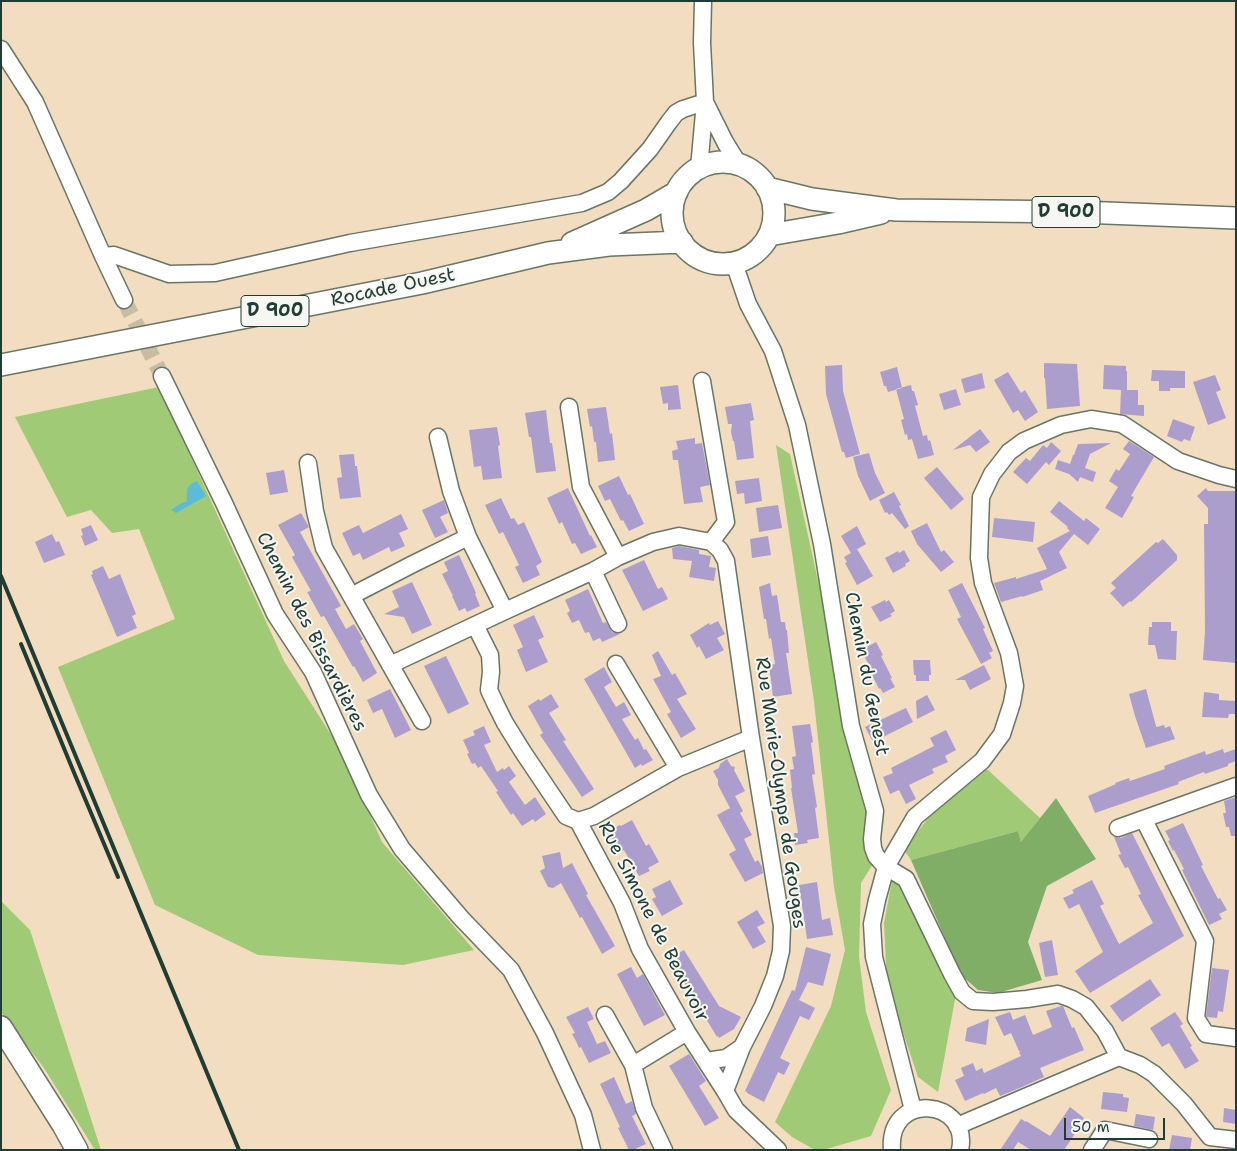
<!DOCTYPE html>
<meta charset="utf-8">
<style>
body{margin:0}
#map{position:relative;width:1237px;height:1151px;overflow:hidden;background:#f2ddc0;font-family:"Shantell Sans",sans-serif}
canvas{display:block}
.frame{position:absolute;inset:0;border:2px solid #1f3d34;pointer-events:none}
.scale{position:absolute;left:1064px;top:1118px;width:101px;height:22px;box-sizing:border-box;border:2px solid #1f3d34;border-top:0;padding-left:6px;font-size:15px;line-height:18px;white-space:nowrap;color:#1f3d34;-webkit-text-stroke:4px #f6f6f2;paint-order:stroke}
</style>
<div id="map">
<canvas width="1237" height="1151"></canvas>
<div class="frame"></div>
<div class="scale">50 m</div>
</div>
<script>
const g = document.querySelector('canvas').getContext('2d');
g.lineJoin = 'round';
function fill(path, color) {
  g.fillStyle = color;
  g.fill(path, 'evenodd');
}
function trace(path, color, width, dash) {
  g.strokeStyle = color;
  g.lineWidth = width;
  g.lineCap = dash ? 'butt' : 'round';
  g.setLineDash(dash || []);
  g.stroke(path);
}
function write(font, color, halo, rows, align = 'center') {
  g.font = font + ' "Shantell Sans",sans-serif';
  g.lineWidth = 4;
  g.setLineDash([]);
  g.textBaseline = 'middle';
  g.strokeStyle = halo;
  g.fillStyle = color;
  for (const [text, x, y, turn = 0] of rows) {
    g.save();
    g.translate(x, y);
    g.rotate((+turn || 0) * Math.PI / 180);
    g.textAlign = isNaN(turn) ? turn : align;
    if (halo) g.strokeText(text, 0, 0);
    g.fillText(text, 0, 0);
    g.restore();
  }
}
const green = new Path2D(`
 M159 387 284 661 344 755 382 842 474 950 403 965 258 955 155 905 58 667 175 619 139 529 112 533 91 510 67 517 15 417Z
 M776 445 790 454 868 807 873 864 861 883 859 957 866 1012 891 1090 871 1136 823 1150H815L792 1137 775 1122 831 1006 845 950 834 887 814 701Z
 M979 769 988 770 1040 818 1021 843 1018 831 911 860 904 850 934 810Z
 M893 875 902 881 956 994 938 1092 918 1077 887 984 884 923Z
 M1 901 30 930 101 1150H95L44 1068 1 1012Z`);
const forest = new Path2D(`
 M1056 798 1096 859 1047 886 1028 942 1042 980 998 993 978 990 961 975 911 860 1018 831 1021 842Z`);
const water = new Path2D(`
 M197 481 206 496 176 513 171 510 180 504 187 501C187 490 185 486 197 481Z`);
const building = new Path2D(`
 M1044 363 1077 364 1080 406 1047 409 1045 378H1044Z
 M842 365 843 391 860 454 846 458 844 452H842L826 394 825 366Z
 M1104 365 1126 366V371H1127V390H1125H1138V405H1144V416L1120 414 1121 390 1103 389Z
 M897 367 902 388 888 392 886 386H884L880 372Z
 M1152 370 1185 371V388H1170V391H1159V381H1151Z
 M1008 372 1021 393 1025 390 1038 412 1025 421 1018 410 1013 413 994 380Z
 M982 373 985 388 965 393 961 379Z
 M1215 375 1221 390 1216 392 1226 418 1208 425 1193 382Z
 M678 385 681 409 668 410V403L663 404 660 387Z
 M911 385 912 391H914L918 405 915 406 923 436 927 435 928 441 930 440 934 455 918 459 912 439 908 440 907 434 905 435 901 420 904 419 896 389Z
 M956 389 961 405 944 410 939 394Z
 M751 403 754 420 750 421 754 458 737 460 734 441H733L731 432 732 424H728L725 407Z
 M606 407 610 434 612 433 615 460 598 462 596 442H594L592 426 590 427 587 409Z
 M546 410 550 443H552L556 471 536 473 531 437H529L525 413Z
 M1173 419 1195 427 1190 441 1184 439 1182 442 1167 436Z
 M497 427 500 445 498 446 502 478 483 480 481 466 474 467 469 430Z
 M980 429 990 442 976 452 970 445 953 450Z
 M695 438V444L702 443 710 485 700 487 703 502 684 504 678 460H673L672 451 678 449 676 441Z
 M1129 441 1154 457 1131 496 1134 497 1122 518 1105 508 1118 487 1109 481 1116 469 1119 471 1130 454 1123 449Z
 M1051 442 1061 451 1049 465 1046 462 1027 484 1013 472 1026 458 1030 461 1043 445 1047 448Z
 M1111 443 1090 454 1085 468 1096 472 1093 482 1080 477 1078 482 1069 474 1055 469 1058 460 1070 464 1073 455H1074L1078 444Z
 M869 453 875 473 885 493 870 501 858 476 853 457Z
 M354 454 355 466H357L361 497 340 499 337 478 342 477 339 455Z
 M937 467 964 499 951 510 924 478Z
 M284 470 288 492 270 495 266 473Z
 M619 476 628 495 630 494 644 524 629 531 623 520 621 521 610 499 605 501 598 486Z
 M759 478 762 501 745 504 744 493 737 494 735 481Z
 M568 488 590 536 591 535 597 547 581 554 575 543 572 544 562 522 559 524 547 498Z
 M1206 488 1208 491H1236V663L1203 660 1205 631 1204 524H1208V508L1197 496Z
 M894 492 901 505 899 506 909 526 905 529 892 513 889 515 887 512 885 513 879 500Z
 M501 498 511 519 514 518 518 525 524 522 542 562 536 566 540 575 523 583 515 567 519 565 503 532 499 534 485 505Z
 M444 500 448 513 440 517 448 532 435 538 422 510Z
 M1059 501 1084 521 1086 518 1100 529 1088 545 1074 534 1059 552 1067 568 1040 581 1043 590 1022 597V596L1001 602 994 583 1016 577V579L1047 569 1037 548 1070 531 1067 528 1068 527 1050 512Z
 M778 505 782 528 759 532 756 508Z
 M301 513 309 527 300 532 341 606 335 609 346 629 354 624 363 639 360 641 377 673 363 682 354 666 353 667 324 616 321 617 307 592 311 591 292 557 295 555 278 525Z
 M401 514 408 529 399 533 405 546 391 552 389 547 363 560 360 553 353 556 342 533 359 525 363 533Z
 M994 518 1035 522 1033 542 992 537Z
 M927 523 941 552 944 550 954 562 941 572 917 544 911 531Z
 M91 525 98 540 85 546 81 536 83 535 81 529Z
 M857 526 866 544 854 551 857 549 873 576 857 585 845 563 847 562 844 557 851 553 841 536Z
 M52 534 56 542 59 541 65 555 44 563 35 542Z
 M768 536 771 555 752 558 750 539Z
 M1163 539 1177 555V560L1131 602 1130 601 1123 607 1110 593 1116 588 1111 583 1156 542 1158 543Z
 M679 546 699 550V554L711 556 709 567 716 568 714 581 689 577 692 561 673 559 672 548Z
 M904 550 910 561 905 564 906 566 893 573 885 558 898 551 899 553Z
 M459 555 476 593 475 594 480 606 467 612 465 608 459 611 452 596H453L442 574 448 571 444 562Z
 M644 560 658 589 662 587 668 599 643 611 622 570Z
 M103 566 109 579 120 574 136 614 132 616 137 628 117 637 91 575 93 574 92 571Z
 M412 582 432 625 412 634 404 617 384 614 399 607 392 591Z
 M770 583 772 596 777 595 781 622H785L786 630H787L789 653H786L792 694 773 697 769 665 775 664 771 638 769 639 766 619H764L759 587Z
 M962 583 985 628 983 629 993 651 989 653 992 658 981 664 957 619 961 617 948 590Z
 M588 589 603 623 606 622 612 632 620 634 602 642 600 638 593 641 589 632 585 633 579 620 572 623 567 613 570 611 565 600Z
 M885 600 886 602 889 600 895 611 890 614 892 616 880 622 871 607Z
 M534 615 544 637 538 640 548 662 526 672 517 650 523 647 513 625Z
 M718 621 725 634 717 638 724 650 706 659 699 646 697 648 690 635 709 623 710 625Z
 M1152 622H1171V631H1177L1176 660 1158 659 1155 645H1148L1149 627H1152Z
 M876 642 883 655 881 656 892 678H890L895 687 883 693 880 688 879 689 872 675 874 674 861 650Z
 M658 651 672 675 675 673 687 694 677 699 696 729 681 738 667 714 671 712 653 679 661 676 652 655Z
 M446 656 469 704 448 714 424 666Z
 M913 660H930L931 675H929V681H916V675H914Z
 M984 665 991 679 970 690 965 680H955Z
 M604 667 612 682 604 687 616 707 624 702 631 715 622 719 635 740 638 738 644 750 646 749 653 760 642 766 641 764 635 768 584 679Z
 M390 689 411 730 395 738 382 709 373 713 367 700Z
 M1146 689 1156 726 1157 727 1164 725 1165 728 1170 726 1175 739 1146 748 1135 716 1129 694Z
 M1204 692 1219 694V700L1236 701V714H1229L1228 718 1202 717Z
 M551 694 559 707 549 713 566 740 563 741 594 789 582 797 540 735 543 733 528 706 539 699 540 701Z
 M927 695 935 710 917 719 916 701Z
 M906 708 913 722 873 742 865 727Z
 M810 724 813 742 811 743 815 774 812 775 817 807 815 808 819 838 807 840 808 843 795 845 794 833H798L791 788H792L790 770 794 769 792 757 796 756 792 726Z
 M484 726 491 742 484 745 497 772 503 768 504 770 509 766 516 776 509 782 525 805 535 797 546 814 535 822 533 819 522 826 513 813 511 815 496 792 498 791 481 766 478 768 475 763 472 764 467 754 469 753 463 740 475 735 473 731Z
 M946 730 956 750 945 756 948 762 932 769 934 773 909 785 916 799 906 804 899 790 890 794 883 777 893 773 891 768 934 746 930 738Z
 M1223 749 1224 753 1236 749V761L1228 764V766L1205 774 1204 772 1178 782 1179 784 1095 813 1088 796 1116 784 1115 783 1129 778 1130 781 1165 769 1164 766 1205 751 1206 755Z
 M727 759 731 766 735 767 734 770 745 791 735 796 743 811 740 813 752 835 744 839 755 862 758 860 762 867 763 873 745 882 729 854 736 850 717 815 730 808 718 785V780L713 771 719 768 720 764Z
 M1236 797V836H1231L1229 827H1226L1223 813H1226L1224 801Z
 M632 820 646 846 649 844 659 862 648 868 650 871 639 876 624 850 620 852 608 831 620 825 621 826Z
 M1183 823 1203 865 1201 866 1218 899 1220 898 1227 910 1219 914 1222 919 1209 925 1182 870 1184 869 1174 850 1173 851 1168 841 1170 840 1165 831Z
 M1132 833 1184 936 1090 993 1075 971 1103 952 1079 904 1069 909 1063 898 1074 893 1072 890 1092 880 1104 904 1100 906 1119 944 1153 923 1138 895 1141 894 1128 867 1125 868 1118 855 1121 854 1114 837 1121 838Z
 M560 852 563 868 572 863 588 894 586 895 615 946 602 954 582 917 580 918 561 883 553 888 548 887 540 871 545 868 542 856Z
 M670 880 683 904 662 916 652 899 656 897 652 889Z
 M817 882 822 920 830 918 833 935 807 939 799 885Z
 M757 910 765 923 757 927 766 942 753 949 737 922Z
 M1052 940 1058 975 1045 977 1039 943Z
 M806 947 831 954 823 986 808 982 799 1000 815 1008 809 1020 800 1016 780 1058 790 1063 784 1075 778 1072 764 1102 747 1093V1092L745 1091 792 990 795 991Z
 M684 950 719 1006 741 1017 734 1029 719 1038 718 1036 717 1037 682 979 668 959Z
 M631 967 637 978 643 974 665 1015 644 1026 617 974Z
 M1212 968 1229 970 1223 1012 1218 1011 1217 1018 1207 1017 1206 1016Z
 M1150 979 1161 995 1122 1022 1110 1006Z
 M1061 1006H1063L1072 1028 1074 1027 1084 1050 1040 1068 1044 1077 1022 1087 1000 1096 996 1088 984 1094 983 1093 965 1101 955 1080 964 1076 961 1068 973 1063 976 1071 982 1068 984 1073 1021 1056 1019 1052 1021 1051H1019L1011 1033 1004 1036 995 1017 1010 1012 1013 1020 1025 1015 1033 1035 1052 1027 1046 1011Z
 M588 1007 594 1019 587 1022 597 1044 605 1041 611 1053 589 1063 581 1047 579 1048 576 1041 572 1034 575 1033 566 1017Z
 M1175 1012 1183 1024 1180 1026 1192 1046 1190 1047 1199 1061 1185 1069 1169 1043 1162 1047 1150 1028Z
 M989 1019 986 1045 965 1041 967 1028Z
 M689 1054 706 1081 699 1086 719 1118 705 1126 669 1066Z
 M614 1077 626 1104 632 1101 636 1114 632 1116 646 1144 633 1150H629L618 1128 620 1127 600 1084Z
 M1103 1092 1123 1094V1097L1129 1098 1127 1112 1101 1109Z
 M1070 1107 1084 1118 1076 1128 1078 1129 1064 1150H1031L1018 1142 1013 1150H1000L1021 1119 1026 1122V1121L1050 1136Z
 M1224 1108 1236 1110V1124L1223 1122Z
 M1136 1114 1155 1117 1153 1130 1134 1126Z
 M1172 1135 1192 1138 1190 1150H1169Z`);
const minorTunnel = new Path2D(`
 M124 300 162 376`);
const minor = new Path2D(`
 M1 49 35 102 103 256 124 300
 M705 102 725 142 739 165
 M699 168 705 102 702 43 703 1
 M103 256 114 255 169 274 215 273 350 243 582 203 608 192 621 181 650 149 669 122 676 113 683 109 705 102
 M734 263 748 304 773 351 797 425 822 544 851 726 875 811 872 839 873 848 876 856 886 867 906 879 952 974 962 992 973 1001 993 1002 1027 999 1058 994 1072 999 1086 1007 1105 1031 1119 1057
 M162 376 224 503 275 614 313 672 369 795 402 849 461 918 511 970 545 1033 583 1115 592 1150
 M702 381 726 522 711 542
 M569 407 581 487 618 557
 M438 437 451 491 468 537 505 611
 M308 463 315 511 324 548 422 721
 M593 571 618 624
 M351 596 413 564 468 537
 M475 625 490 655 491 672 489 690 496 705 505 723 523 752 566 816 578 821 622 903 640 949 687 1032 725 1091 736 1110 778 1150
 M616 664 678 768
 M390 665 505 611 593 571 618 557 653 542 679 536 711 542 720 550 726 561 751 738 782 926 781 951 775 976 763 1006 742 1047 725 1091
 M1144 820 1205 941 1196 1018 1206 1034 1236 1038
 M578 821 594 816 678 768 751 738
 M1118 828 1236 786
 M605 1015 633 1065 644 1108 664 1150
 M1119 1057 1140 1065 1154 1074 1184 1104 1210 1137
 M706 1061 726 1058 742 1047
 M633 1065 687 1032
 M913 1110 874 957 872 924 877 900 886 867 915 817 982 761 1002 734 1012 703 1015 686 1009 653 983 583 979 558 981 497 992 474 1009 452 1024 441 1061 425 1091 419 1122 424 1178 461 1219 475 1236 479
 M957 1126 1119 1057
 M1210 1137 1236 1140
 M892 1150C887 1090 971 1099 960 1150
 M1092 1150 1105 1130 1149 1139`);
const major = new Path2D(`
 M672 213a51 51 0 1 1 102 0a51 51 0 1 1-102 0Z
 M767 188 812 199 896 210 1080 212 1236 218
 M769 235 838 223 881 213
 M572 243 646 210 677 192
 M1 365 422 283 548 253 609 245 682 242
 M1 1027 63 1125 77 1150`);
const rail = new Path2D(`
 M1 576 239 1150
 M21 644 75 775 118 877`);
const shields = [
 [1066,212,68],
 [275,311,68]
];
const shieldNames = [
 ["D 900",1066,212],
 ["D 900",275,311]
];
const streetNames = [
 ["Rocade Ouest",393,288,-12],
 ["Chemin des Bissardières",311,632,63],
 ["Chemin du Genest",866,674,79],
 ["Rue Marie-Olympe de Gouges",780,793,82],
 ["Rue Simone de Beauvoir",653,922,63]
];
fill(green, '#a0ca76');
fill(forest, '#80ae67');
fill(water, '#59bcd8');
fill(building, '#ab9ecc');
trace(minorTunnel, '#c8bda4', 16, [16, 8]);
trace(minor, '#697565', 19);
trace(major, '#697565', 24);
trace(minor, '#fff', 16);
trace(major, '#fff', 21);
trace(rail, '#1f3d34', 4);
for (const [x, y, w] of shields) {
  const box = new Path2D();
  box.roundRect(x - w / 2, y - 15.5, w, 31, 4);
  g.fillStyle = '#f6f6f2';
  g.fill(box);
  trace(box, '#1f3d34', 1);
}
write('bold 18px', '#1f3d34', null, shieldNames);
write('19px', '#1f3d34', '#f6f6f2', streetNames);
</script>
